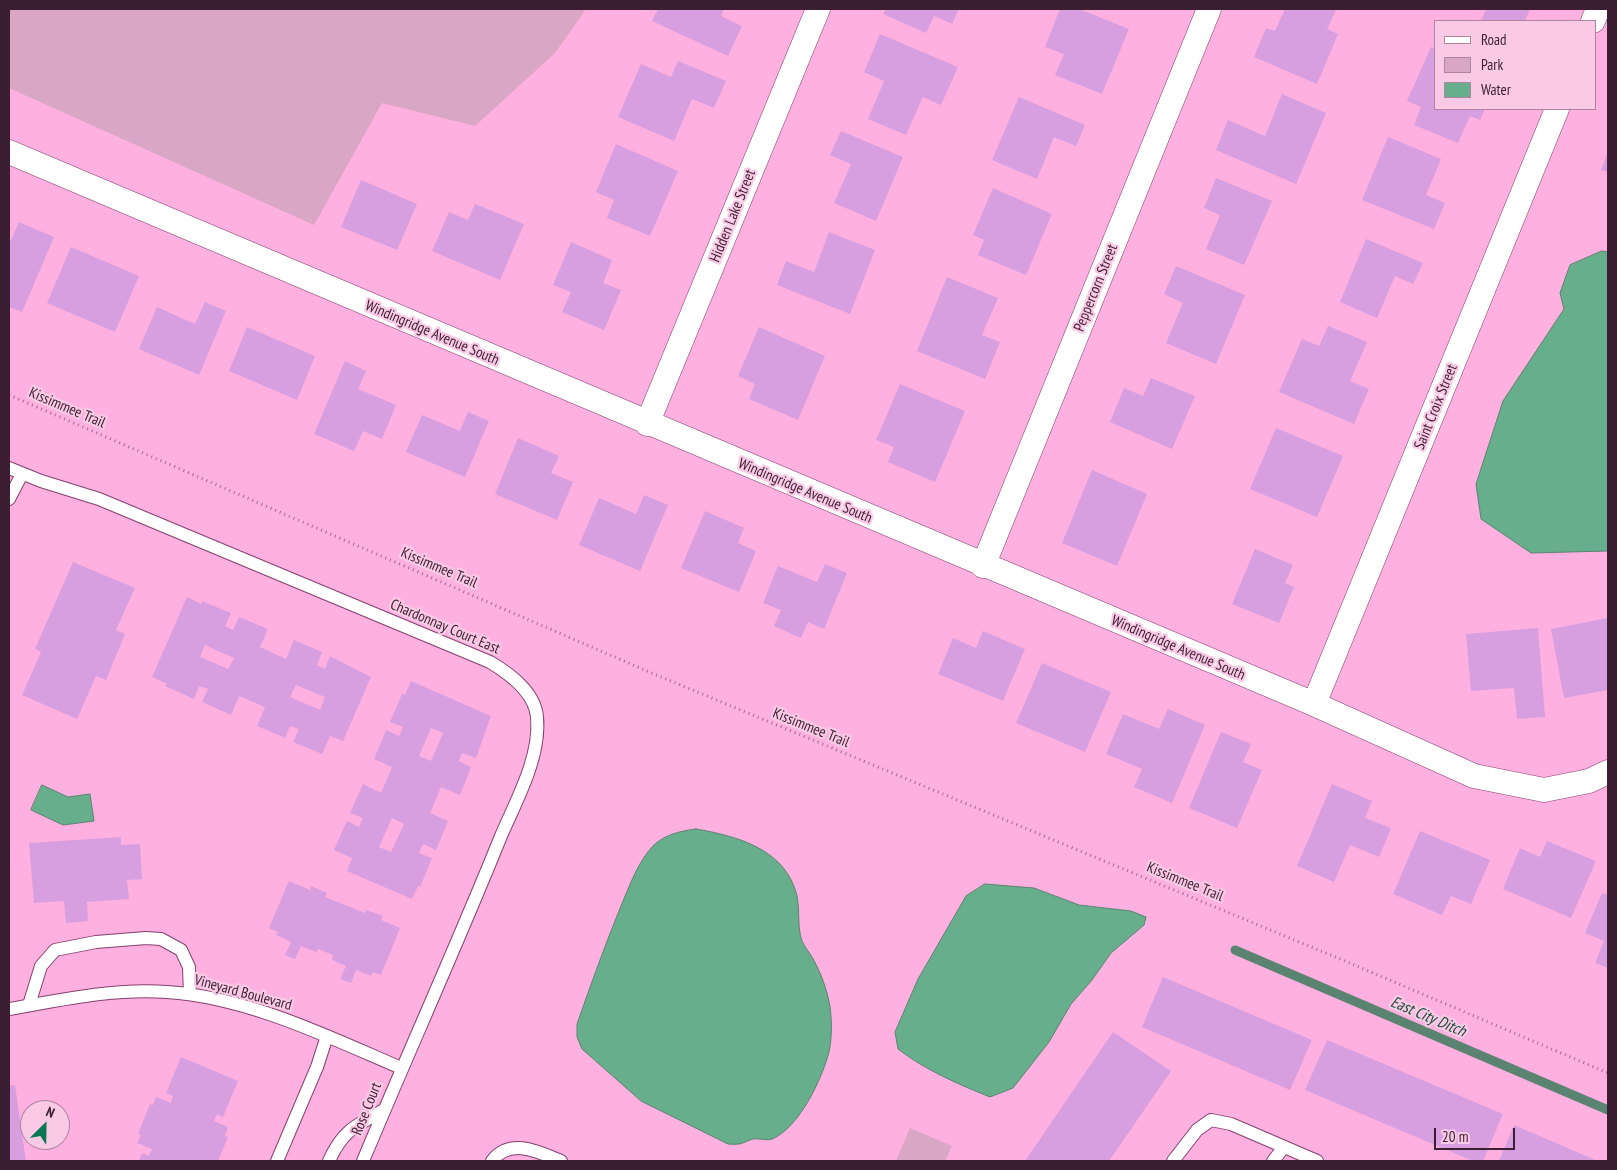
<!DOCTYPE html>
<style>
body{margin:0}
#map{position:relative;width:1617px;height:1170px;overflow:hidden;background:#feb0e0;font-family:"PT Sans Narrow",sans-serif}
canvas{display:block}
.frame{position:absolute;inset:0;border:10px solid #3b1e31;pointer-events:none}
.legend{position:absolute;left:1434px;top:20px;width:162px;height:90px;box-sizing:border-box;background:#f9c9e5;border:1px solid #ad859d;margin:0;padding:6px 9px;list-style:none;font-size:15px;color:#3b1e31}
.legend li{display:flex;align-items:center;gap:10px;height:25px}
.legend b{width:25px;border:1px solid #ad859d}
.north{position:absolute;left:20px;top:1100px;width:50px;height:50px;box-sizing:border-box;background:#f9c9e5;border:1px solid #ad859d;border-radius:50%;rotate:23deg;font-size:14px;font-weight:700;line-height:20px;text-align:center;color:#3b1e31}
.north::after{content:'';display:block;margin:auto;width:18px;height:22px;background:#097751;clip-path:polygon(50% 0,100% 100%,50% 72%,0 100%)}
.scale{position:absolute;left:1434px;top:1128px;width:81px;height:22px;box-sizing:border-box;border:2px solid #3b1e31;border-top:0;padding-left:6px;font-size:15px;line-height:18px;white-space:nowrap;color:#3b1e31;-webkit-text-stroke:4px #f9c9e5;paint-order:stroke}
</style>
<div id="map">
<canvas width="1617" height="1170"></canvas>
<div class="frame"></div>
<ul class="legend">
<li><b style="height:6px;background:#fff"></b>Road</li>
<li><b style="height:14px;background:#d9a6c5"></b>Park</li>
<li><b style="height:14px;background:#67ae8c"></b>Water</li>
</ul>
<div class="north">N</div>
<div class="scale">20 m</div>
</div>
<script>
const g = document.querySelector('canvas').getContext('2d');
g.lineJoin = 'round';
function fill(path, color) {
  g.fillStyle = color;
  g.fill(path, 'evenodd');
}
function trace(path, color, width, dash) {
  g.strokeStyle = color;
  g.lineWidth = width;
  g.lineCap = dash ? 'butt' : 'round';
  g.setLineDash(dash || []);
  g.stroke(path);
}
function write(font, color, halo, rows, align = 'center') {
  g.font = font + ' "PT Sans Narrow",sans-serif';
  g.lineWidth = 4.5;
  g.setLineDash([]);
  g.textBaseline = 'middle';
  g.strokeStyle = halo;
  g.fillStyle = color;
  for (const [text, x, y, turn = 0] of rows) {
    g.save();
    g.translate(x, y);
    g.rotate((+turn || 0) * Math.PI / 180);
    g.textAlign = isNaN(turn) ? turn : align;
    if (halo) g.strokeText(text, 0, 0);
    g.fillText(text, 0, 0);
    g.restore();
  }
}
const green = new Path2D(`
 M9 9H586L555 53 475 126 382 103 314 225 9 88Z
 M910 1128 952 1146 945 1161H896Z`);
const water = new Path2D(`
 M1602 251 1608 252V551L1531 553 1481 519 1476 484 1503 401 1564 309 1560 293 1570 265Z
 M42 785 68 797 90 794 94 821 63 825 31 810Z
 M696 829C737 836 786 849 797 896 800 910 797 927 802 941 804 946 809 952 812 957 821 973 827 989 830 1007 832 1021 832 1038 829 1052 822 1079 799 1128 772 1139 766 1141 759 1138 753 1139 741 1143 743 1145 728 1144L641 1101 582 1049 577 1037V1024C591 984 605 945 621 906 630 885 638 861 654 845 666 834 681 831 696 829Z
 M985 884 1034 888 1079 905 1131 911 1146 917 1144 925 1111 953 1092 980 1071 1004 1049 1042 1013 1088 990 1097C958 1084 925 1070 898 1049L895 1032 918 979 966 896Z`);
const stream = new Path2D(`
 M1235 950 1608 1110`);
const building = new Path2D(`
 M658 9H724L721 16 742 26 728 56 652 21Z
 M886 9H959L952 24 934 16 926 33 883 14Z
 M1060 9H1079L1129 29 1102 94 1055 75 1064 54 1045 47Z
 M1285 9 1336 10 1327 29 1338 34 1317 84 1254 57 1266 28 1275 31Z
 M1486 9H1530L1525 21H1481Z
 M880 34 958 67 941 105 923 97 906 135 868 119 884 81 864 72Z
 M1431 47 1436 50V109H1485L1480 120 1470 116 1458 143 1414 125 1421 107 1407 101Z
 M678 61 726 81 714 108 692 99 674 141 618 117 641 64 671 77Z
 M1282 94 1326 113 1296 184 1216 150 1228 120 1265 136Z
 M1019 97 1085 125 1076 146 1054 137 1037 179 992 160Z
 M841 131 903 157 876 221 834 203 851 164 830 155Z
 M1388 137 1441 159 1426 195 1445 203 1434 229 1362 200Z
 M616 144 678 171 650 236 607 218 614 200 596 192Z
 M1608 152V172L1601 170Z
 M1216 178 1272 201 1244 265 1206 249 1220 215 1204 208Z
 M361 180 417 204 397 250 341 227Z
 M993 188 1052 214 1026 275 978 255 984 240 973 235Z
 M475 204 524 224 500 280 432 251 449 212 468 220Z
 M19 222 54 237 22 312 9 307V239L11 240Z
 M829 232 875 250 850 314 777 285 786 261 814 272Z
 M1366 239 1423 263 1413 284 1395 276 1377 318 1340 302Z
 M571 242 612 260 603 283 621 290 604 330 562 312 571 292 553 285Z
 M71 247 139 276 115 332 47 303Z
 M1176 266 1245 295 1216 364 1166 343 1183 303 1164 294Z
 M947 277 998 298 982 335 1000 342 985 379 917 351Z
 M205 302 226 311 199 375 139 349 157 307 195 324Z
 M1328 326 1367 342 1350 381 1369 389 1354 424 1279 392 1302 339 1319 346Z
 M247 327 315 356 297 400 229 371Z
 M759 327 825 356 798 420 749 399 755 384 738 376Z
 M345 361 366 371 358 389 396 405 382 439 363 431 354 451 314 434Z
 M1151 378 1195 396 1172 449 1110 422 1124 388 1143 396Z
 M900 384 965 411 935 482 888 462 894 447 876 440Z
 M468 412 489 421 465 477 406 452 422 415 460 431Z
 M1276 428 1343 456 1317 517 1250 489Z
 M518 438 559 456 551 473 573 482 557 520 495 494Z
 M1092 470 1147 494 1117 566 1062 543Z
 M644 495 668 505 640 571 579 545 599 498 636 514Z
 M705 511 744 528 738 543 756 551 739 592 681 568Z
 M1255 549 1293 565 1285 583 1294 587 1279 623 1232 604Z
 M73 562 135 588 116 630 125 634 106 680 96 676 77 719 22 695 41 652 35 649Z
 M825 564 847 573 824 629 808 622 801 638 774 626 781 610 763 603 778 566 817 582Z
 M187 597 201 604 202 601 231 613 225 626 233 630 239 617 268 629 260 647 286 659 294 640 322 652 317 665 325 669 330 656 371 677 343 741 330 736 322 754 293 742 299 729 290 726 285 738 257 726 265 707 239 696 231 715 202 702 208 689 199 686 194 699 165 686 167 684 152 677ZM205 645 234 658 228 669 200 657ZM296 685 325 697 320 710 290 697Z
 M1608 618V690L1564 698 1551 629Z
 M1538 628 1545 717 1517 719 1514 688 1471 691 1466 634Z
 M983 631 1025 649 1003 701 938 674 953 638 976 648Z
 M1042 663 1111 692 1085 752 1016 723Z
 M411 681 491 716 476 758 462 753 459 761 471 767 460 795 441 787 430 813 448 821 436 850 423 844 419 853 432 858 420 887 418 886 412 899 347 871 352 858 334 850 347 821 359 827 363 818 350 813 363 784 381 793 392 767 374 759 386 730 399 736 403 727 390 722 402 694 405 695ZM431 728 443 733 431 761 419 756ZM392 818 404 824 391 852 379 847Z
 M1168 709 1205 725 1172 803 1134 787 1142 769 1106 754 1123 714 1159 729Z
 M1221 732 1251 744 1243 762 1262 770 1237 828 1189 808Z
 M1332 784 1372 801 1365 818 1391 828 1379 857 1350 845 1334 882 1297 866Z
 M1420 831 1490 860 1471 904 1451 896 1442 915 1393 894Z
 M121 837V845L140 844 142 879 127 880 129 899 87 902 88 921 66 923 64 901 34 903 29 843Z
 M1547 841 1596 861 1571 918 1503 889 1520 848 1540 857Z
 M289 881 310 890 311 886 327 893 325 897 365 913 367 910 383 916 381 920 400 928 381 975 373 972 371 976 356 970 351 983 340 979 346 966 332 960 333 955 318 949 316 952 301 946 295 959 285 955 291 942 276 935 278 932 269 928Z
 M1602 893 1608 895V968L1595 963 1604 941 1585 933Z
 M1163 977 1312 1040 1290 1090 1142 1027Z
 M1113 1032 1171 1071 1109 1161H1025Z
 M1327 1040 1503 1114 1483 1161H1473L1305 1090Z
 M181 1057 238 1081 223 1117 217 1114 214 1121 228 1127 225 1136 228 1137 218 1161H139L142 1153 149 1156 152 1149 137 1143 141 1135 138 1134 150 1104 153 1105 156 1097 171 1103 173 1096 166 1093Z
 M15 1085 26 1161H9V1086Z
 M1514 1125 1598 1161H1499Z`);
const path = new Path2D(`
 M9 395 654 674 1345 961 1608 1073`);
const lane = new Path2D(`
 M9 468 41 481 99 499 490 662C510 674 535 692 537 717 541 757 516 801 501 836 457 945 408 1053 363 1161
 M9 499 22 474
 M29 1005 41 966 55 950 96 942 146 938 161 939 181 950 189 967 190 994
 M9 1009C61 1000 114 988 167 992 247 997 329 1037 401 1068
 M277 1161 317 1067 327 1036
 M329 1161C342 1131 356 1125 384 1110
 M492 1161C510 1137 539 1152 561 1161
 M1173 1161 1197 1130 1211 1120 1231 1124 1317 1161
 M1273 1161 1284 1147`);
const street = new Path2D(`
 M1593 21 1598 9
 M9 152 1314 704 1474 776 1544 790 1589 781 1608 772
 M647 424 818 9
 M983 566 1209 9
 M1314 704 1557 109`);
const streetNames = [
 ["Hidden Lake Street",733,216,-68],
 ["Peppercorn Street",1096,288,-68],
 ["Windingridge Avenue South",432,333,23],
 ["Saint Croix Street",1436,407,-68],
 ["Kissimmee Trail",67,408,23],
 ["Windingridge Avenue South",805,491,23],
 ["Kissimmee Trail",439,568,23],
 ["Chardonnay Court East",445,627,23],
 ["Windingridge Avenue South",1178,648,23],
 ["Kissimmee Trail",811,728,22],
 ["Kissimmee Trail",1185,882,22],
 ["Vineyard Boulevard",243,993,15],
 ["Rose Court",367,1109,-68]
];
const waterNames = [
 ["East City Ditch",1428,1017,23]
];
fill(green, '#d9a6c5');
fill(water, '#67ae8c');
trace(water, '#5a8371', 1);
trace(stream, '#5a8371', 9);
fill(building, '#d79fdf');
trace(lane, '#84406d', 14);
trace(street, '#84406d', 25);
trace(path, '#a0698b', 3, [1, 4]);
trace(lane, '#fff', 12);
trace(street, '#fff', 24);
write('15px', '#3b1e31', '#f9c9e5', streetNames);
write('italic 16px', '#174f38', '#f9c9e5', waterNames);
</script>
